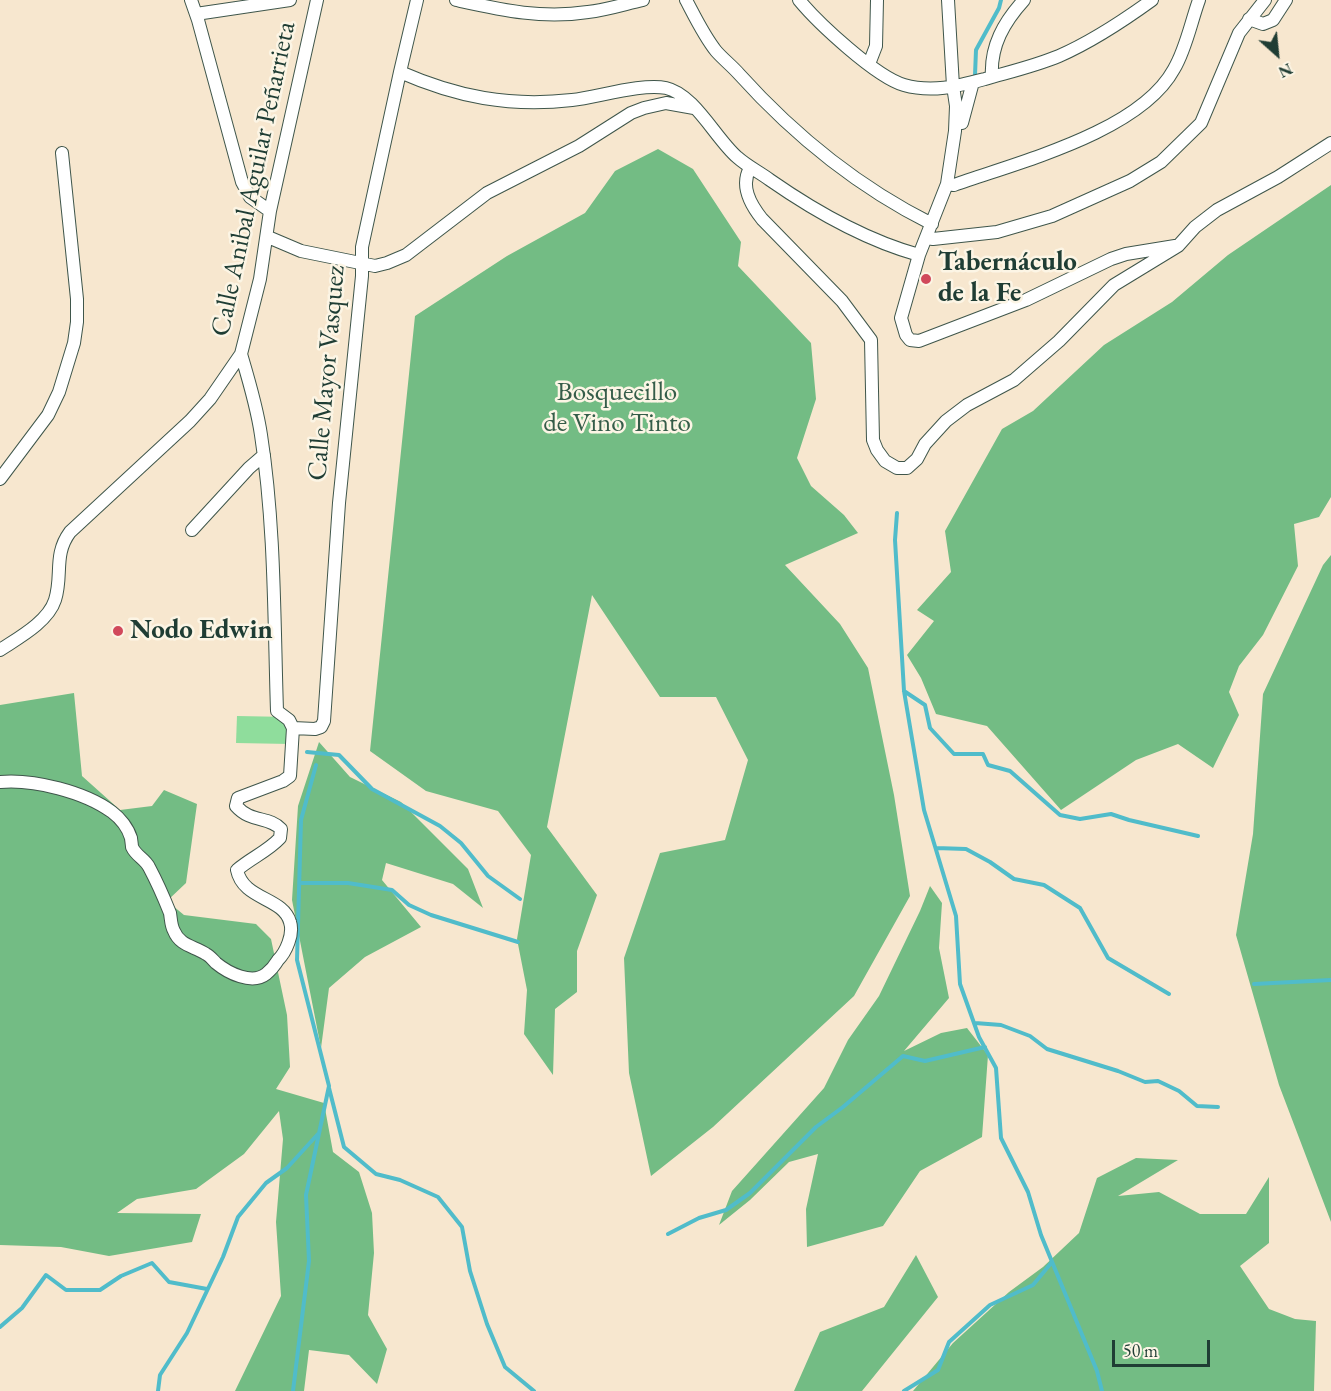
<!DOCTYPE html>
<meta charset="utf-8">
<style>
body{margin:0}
#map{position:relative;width:1331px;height:1391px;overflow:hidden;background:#f7e7cf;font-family:"EB Garamond",serif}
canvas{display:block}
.north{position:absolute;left:1247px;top:24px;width:60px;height:60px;-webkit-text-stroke:4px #fcf5e5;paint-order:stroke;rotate:153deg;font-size:16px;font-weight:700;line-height:24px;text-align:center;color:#1f3d34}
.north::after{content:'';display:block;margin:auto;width:21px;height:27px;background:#1f3d34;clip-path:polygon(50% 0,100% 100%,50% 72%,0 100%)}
.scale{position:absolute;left:1112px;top:1340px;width:98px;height:27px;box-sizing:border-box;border:3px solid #1f3d34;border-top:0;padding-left:8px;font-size:18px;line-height:21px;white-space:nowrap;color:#1f3d34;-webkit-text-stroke:4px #fcf5e5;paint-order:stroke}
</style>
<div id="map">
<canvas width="1331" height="1391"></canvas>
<div class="north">N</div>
<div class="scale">50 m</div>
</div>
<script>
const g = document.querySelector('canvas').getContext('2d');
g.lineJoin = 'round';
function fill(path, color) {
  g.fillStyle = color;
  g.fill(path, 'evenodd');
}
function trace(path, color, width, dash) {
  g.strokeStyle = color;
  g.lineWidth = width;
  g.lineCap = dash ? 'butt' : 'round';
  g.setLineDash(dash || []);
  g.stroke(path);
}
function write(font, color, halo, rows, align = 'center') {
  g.font = font + ' "EB Garamond",serif';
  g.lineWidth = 5;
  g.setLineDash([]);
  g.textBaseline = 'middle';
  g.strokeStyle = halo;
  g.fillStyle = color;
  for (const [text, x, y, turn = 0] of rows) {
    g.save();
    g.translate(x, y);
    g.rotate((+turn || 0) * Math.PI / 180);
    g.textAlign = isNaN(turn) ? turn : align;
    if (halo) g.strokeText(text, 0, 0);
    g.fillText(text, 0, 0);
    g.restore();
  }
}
const green = new Path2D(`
 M237 716 290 717V744L236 743Z`);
const forest = new Path2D(`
 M658 149 693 169 741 242 738 266 811 343 816 399 797 458 811 486 844 515 858 533 785 565 840 624 868 668 894 795 910 896 854 996 713 1127 651 1176 629 1073 624 958 660 853 725 840 748 760 716 697H660L592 595 547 827 597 895 577 951V992L555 1009 553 1075 524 1034 527 990 517 939 531 855 498 811 426 791 370 751 415 316 507 256 585 213 615 171Z
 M1331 185V497L1319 517 1294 524 1298 566 1263 635 1239 666 1229 692 1239 715 1213 768 1178 744 1136 760 1061 810 987 726 936 714 921 678 907 655 934 621 917 610 951 572 945 531 1002 429 1033 411 1104 345 1172 302 1228 255Z
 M1331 555V1222L1279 1085 1236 935 1253 834 1263 694 1323 565Z
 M74 693 82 776 120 810 152 806 164 790 197 804 186 883 167 901 184 915 256 924 271 939 287 1015 290 1067 276 1089 324 1103 333 1152 359 1172 372 1213 374 1253 368 1315 387 1349 377 1384 349 1355 309 1350 304 1391H235L281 1296 276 1222 283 1139 279 1111 244 1154 196 1189 137 1199 117 1213 201 1214 192 1242 109 1256 61 1247 0 1245V705Z
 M319 742 350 777 401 802 468 869 483 908 453 884 386 863 382 880 421 927 365 957 329 988 321 1048 292 900 298 806Z
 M930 886 942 903 939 948 949 998 904 1051 941 1033 967 1028 988 1055 982 1137 920 1171 883 1226 807 1247 806 1209 818 1154 789 1162 750 1200 719 1225 732 1191 824 1088 848 1040 879 996 920 911Z
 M1136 1158 1178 1160 1118 1196 1159 1192 1200 1214H1246L1269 1177V1243L1240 1266 1269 1309 1295 1319 1316 1321 1314 1391H913L953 1343 1009 1292 1043 1267 1079 1233 1097 1178Z
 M916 1255 938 1297 862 1391H794L820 1332 884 1307Z`);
const stream = new Path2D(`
 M975 75 976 50 999 8 1001 0
 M897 513 895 540 904 691 924 810 956 916 960 984 979 1037 996 1068 1001 1138 1028 1192 1041 1235 1097 1371 1102 1391
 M904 691 925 705 930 728 954 754H983L988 765 1010 771 1060 815 1080 819 1111 814 1129 820 1198 836
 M307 752 339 755 372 789 440 826 461 843 488 876 520 899
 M936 848 966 849 990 862 1014 879 1044 885 1080 908 1108 958 1169 994
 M301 883H348L392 890 409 905 431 915 518 942
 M1254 984 1331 980
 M975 1023 1001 1025 1030 1036 1047 1049 1118 1071 1145 1082 1158 1081 1179 1091 1197 1106 1218 1107
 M329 1088 344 1147 376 1174 400 1180 438 1197 462 1227 470 1271 487 1324 505 1367 534 1391
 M668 1234 699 1218 726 1210 750 1193 816 1127 843 1107 903 1056 925 1061 985 1047
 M0 1327 22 1308 46 1275 66 1290H100L121 1276 152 1263 169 1282 207 1289
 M158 1391 160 1375 187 1333 223 1257 238 1217 266 1183 287 1168 318 1134
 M293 1391 309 1261 306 1195 329 1086 297 960 301 820 316 765
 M904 1391 938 1370 949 1342 990 1305 1033 1285 1052 1262`);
const street = new Path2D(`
 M191 0 198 20 242 182 250 197 270 211
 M456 0C502 10 541 19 588 12 607 10 625 4 643 0
 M686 0C695 17 704 36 716 51 723 59 732 66 739 74 794 135 858 187 932 224
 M799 0C818 23 876 77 904 85 932 93 958 86 985 79 1009 72 1035 66 1059 56 1091 42 1123 21 1152 0
 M196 14 290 0
 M1249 19 1263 24 1273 20 1286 0
 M869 64 876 46 877 0
 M400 72C457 97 509 107 572 100 598 97 642 83 666 88 694 94 716 139 737 157 747 166 759 172 770 180 816 212 865 240 919 255
 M992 77C990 46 1004 22 1024 0
 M962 123 973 82
 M750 168C740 186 750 204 762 219L842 301 871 340 873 440 877 450 885 461 897 468H907L917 459 925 444 946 421 967 405 1014 380 1059 341 1114 285 1178 246 1195 227 1217 210 1278 177 1331 143
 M947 184 954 185C1018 162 1140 132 1174 69 1186 49 1191 22 1199 0
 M268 237 301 251 375 266 387 263 406 255 487 193 579 146 631 113 644 108 666 103 694 108
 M926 238 933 239 997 232 1052 216 1130 181 1161 162 1201 123 1239 33 1265 0
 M906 335 901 318 919 255 947 184 955 131 956 106 953 86 948 0
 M906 335 910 340 919 341 1026 300 1111 259 1126 254 1175 246
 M0 479 48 415 59 392 74 343 77 322V299L62 153
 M192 530 249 468 264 455
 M0 650C18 638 48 622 55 600 63 575 53 555 70 532L190 421 210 399 241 354 260 279 270 211 317 0
 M293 728 315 729 321 727 324 721 339 503 362 276V247L400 72 417 0
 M0 782C34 779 85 792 112 812 120 818 128 828 131 838 131 839 132 845 132 847 136 856 145 859 149 867 157 882 164 898 170 913 171 919 171 926 174 931 180 946 194 946 206 954 210 956 213 960 216 963 228 973 252 985 266 974 271 970 275 965 278 960 286 952 294 934 290 922 283 897 243 900 237 870 251 858 268 851 280 838L281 829C269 816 251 823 236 806L238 798 283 781 290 776 293 728 289 720 277 711C274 619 275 525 261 435 257 407 249 381 241 354`);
const markers = [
 [926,279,6,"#d1495b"],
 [118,631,6,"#d1495b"]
];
const streetNames = [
 ["Calle Anibal Aguilar Peñarrieta",254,179,-78],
 ["Calle Mayor Vasquez",327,373,-85]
];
const poiNames = [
 ["Tabernáculo",938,263],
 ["de la Fe",938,294],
 ["Nodo Edwin",130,631]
];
const parkNames = [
 ["Bosquecillo",617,393],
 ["de Vino Tinto",617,424]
];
fill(green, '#8fdd9c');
fill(forest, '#73bc84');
trace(stream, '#50bcca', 4);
trace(street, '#3f564b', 14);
trace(street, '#fff', 12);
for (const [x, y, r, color] of markers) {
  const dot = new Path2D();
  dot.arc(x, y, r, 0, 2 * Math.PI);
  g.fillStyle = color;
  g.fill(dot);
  trace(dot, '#fcf5e5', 2);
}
write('27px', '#1f3d34', '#fcf5e5', streetNames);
write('bold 27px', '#1f3d34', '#fcf5e5', poiNames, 'left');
write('27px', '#355d49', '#fcf5e5', parkNames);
</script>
